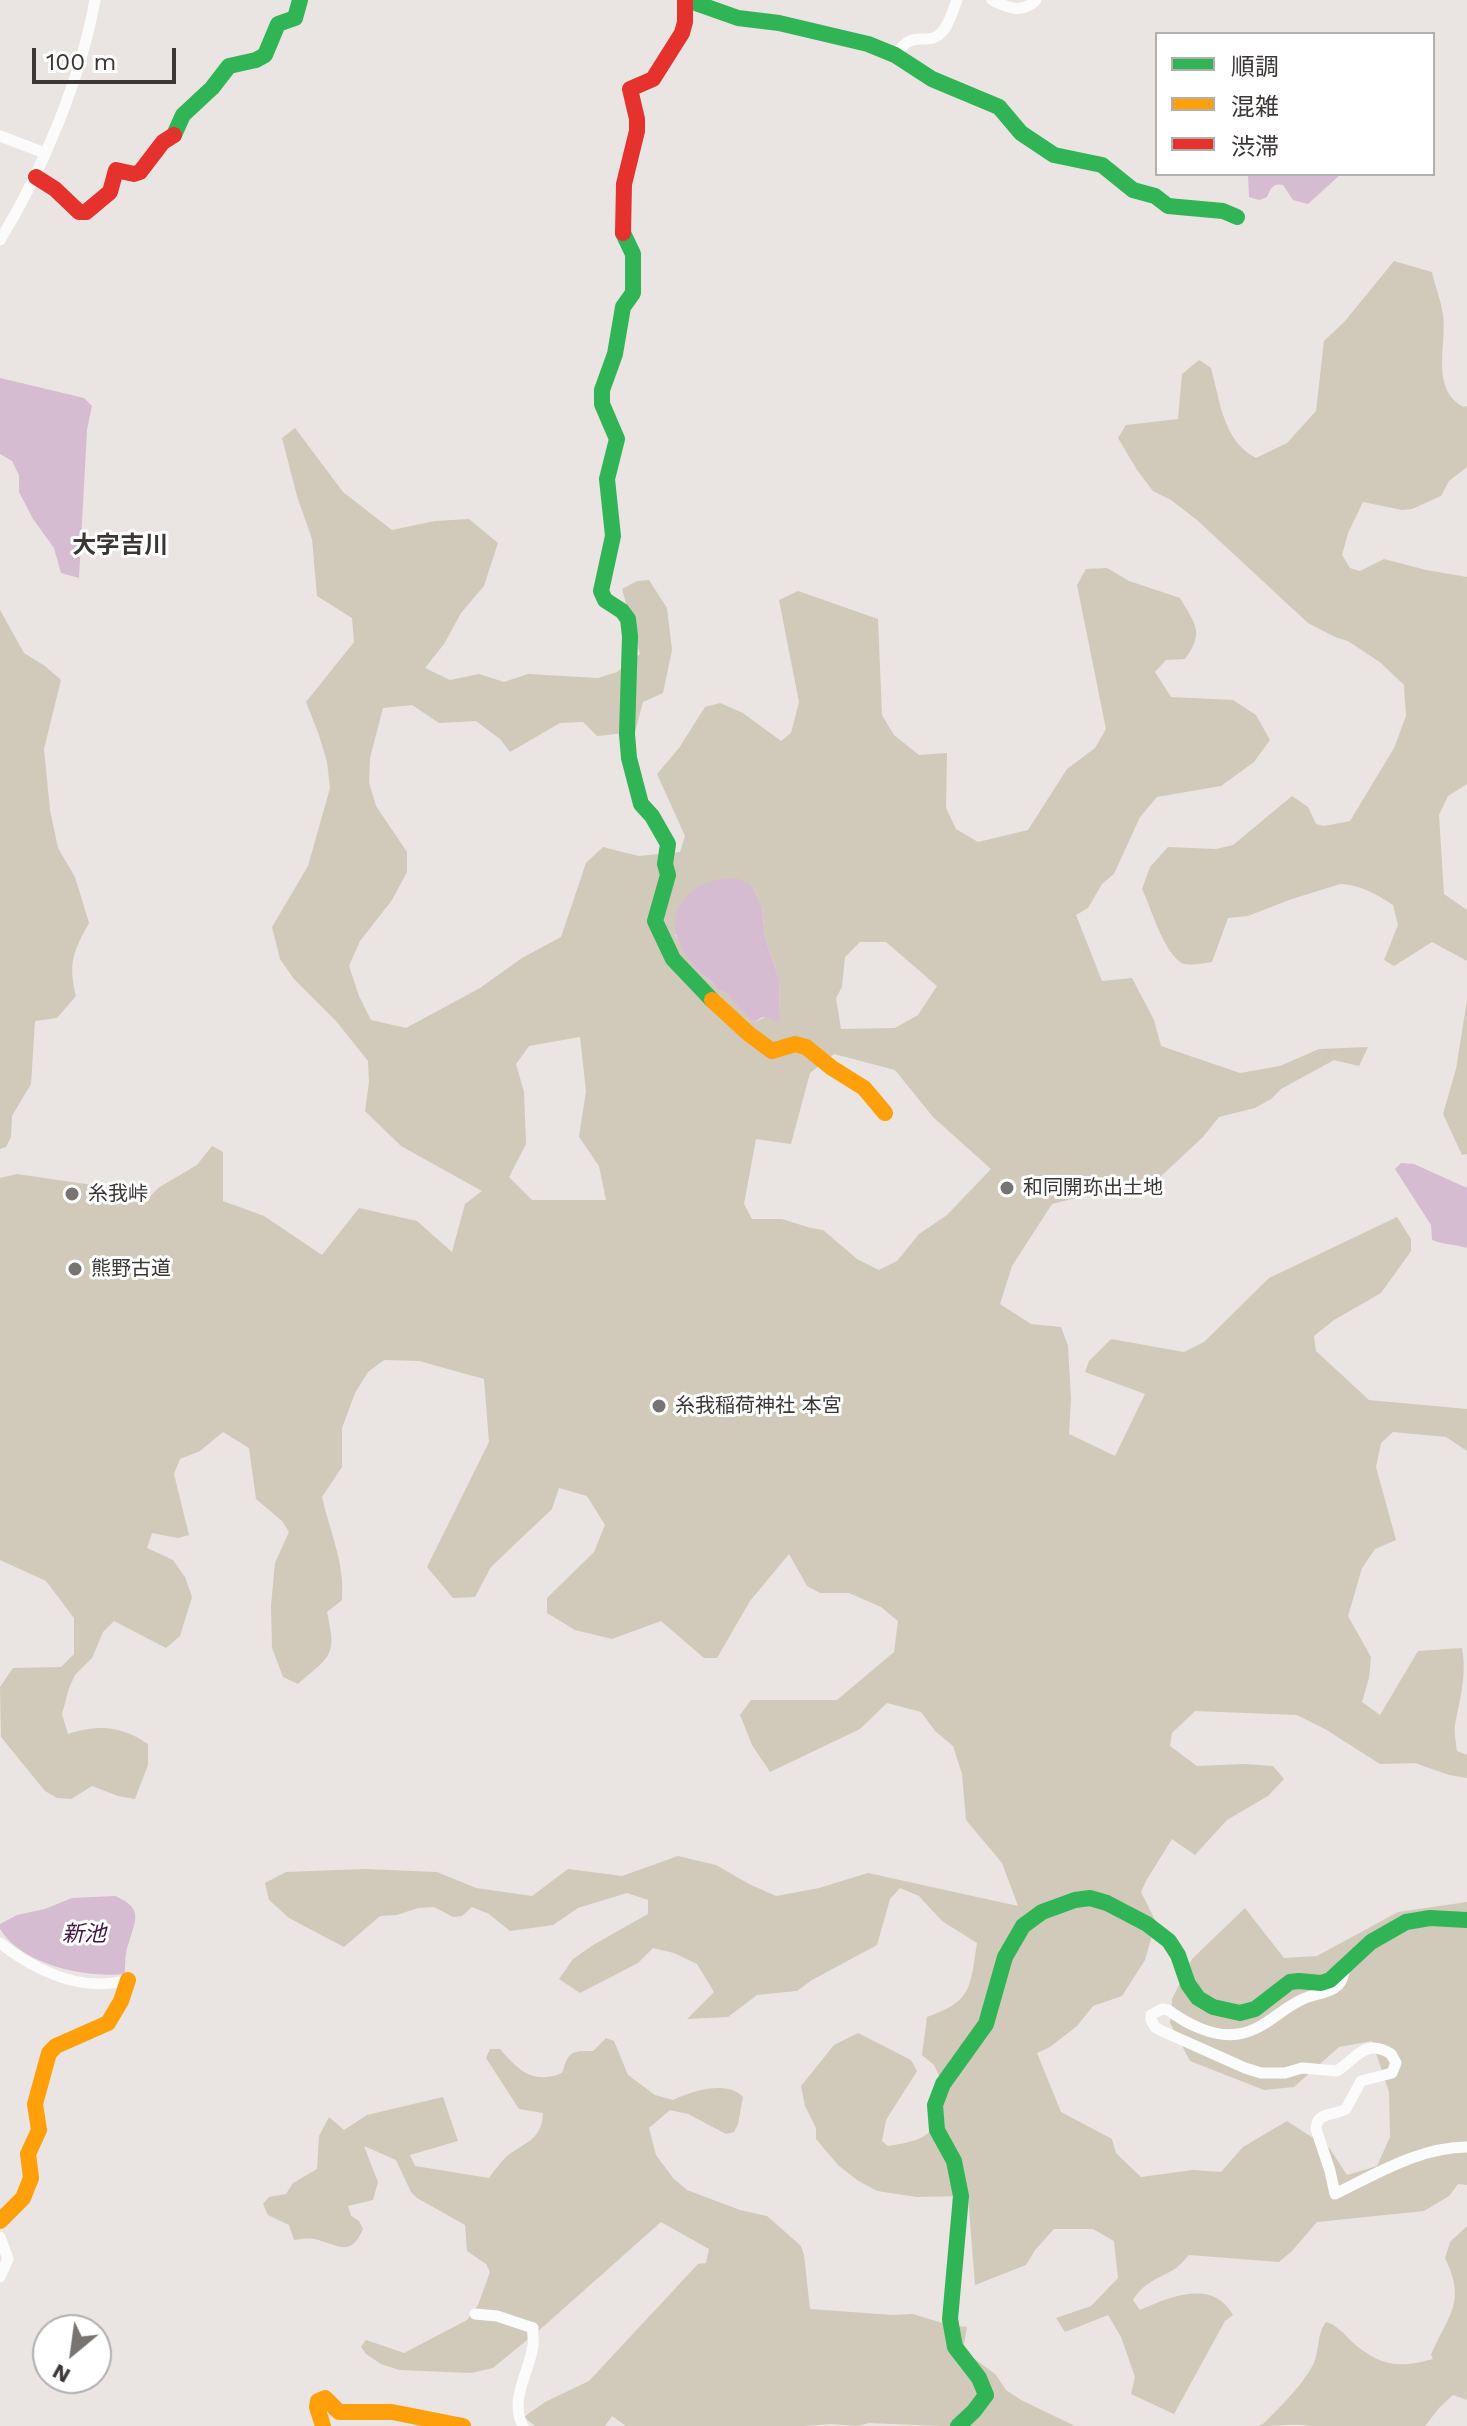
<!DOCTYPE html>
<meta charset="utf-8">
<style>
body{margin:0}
#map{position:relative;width:1467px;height:2426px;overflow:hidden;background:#eae4e2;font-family:"Work Sans","Noto Sans JP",sans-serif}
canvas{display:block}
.legend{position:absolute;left:1155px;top:32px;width:280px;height:144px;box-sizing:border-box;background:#fff;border:2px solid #b1afaf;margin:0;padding:10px 14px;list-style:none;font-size:24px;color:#3b3736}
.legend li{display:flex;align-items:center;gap:16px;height:40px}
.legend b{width:40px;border:2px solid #b1afaf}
.north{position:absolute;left:32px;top:2314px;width:80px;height:80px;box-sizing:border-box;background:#fff;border:2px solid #b1afaf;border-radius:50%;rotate:209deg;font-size:22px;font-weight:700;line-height:32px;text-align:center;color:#3b3736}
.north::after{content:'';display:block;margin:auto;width:28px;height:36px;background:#787472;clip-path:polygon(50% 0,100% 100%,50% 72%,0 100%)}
.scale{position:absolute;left:32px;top:48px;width:144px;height:36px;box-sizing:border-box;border:4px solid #3b3736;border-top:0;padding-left:10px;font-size:24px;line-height:28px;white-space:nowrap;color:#3b3736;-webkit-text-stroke:6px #fff;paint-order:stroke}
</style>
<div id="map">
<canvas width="1467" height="2426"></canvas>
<ul class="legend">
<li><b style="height:10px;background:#30b455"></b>順調</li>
<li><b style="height:10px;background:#ff9f0a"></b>混雑</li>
<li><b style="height:10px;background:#e5322d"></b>渋滞</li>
</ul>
<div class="north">N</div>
<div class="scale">100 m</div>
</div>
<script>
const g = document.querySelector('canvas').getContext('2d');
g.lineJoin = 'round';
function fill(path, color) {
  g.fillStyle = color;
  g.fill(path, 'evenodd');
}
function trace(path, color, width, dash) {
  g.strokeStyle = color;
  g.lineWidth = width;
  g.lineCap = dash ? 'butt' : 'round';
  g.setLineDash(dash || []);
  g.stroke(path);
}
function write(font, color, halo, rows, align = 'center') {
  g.font = font + ' "Work Sans","Noto Sans JP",sans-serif';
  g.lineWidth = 6;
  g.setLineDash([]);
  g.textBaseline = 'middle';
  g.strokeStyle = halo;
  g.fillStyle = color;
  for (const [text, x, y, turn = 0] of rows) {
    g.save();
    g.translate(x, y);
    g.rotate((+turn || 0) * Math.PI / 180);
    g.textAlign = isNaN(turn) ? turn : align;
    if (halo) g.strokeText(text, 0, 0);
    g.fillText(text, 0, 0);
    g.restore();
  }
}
const green = new Path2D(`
 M1394 261 1432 272C1435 286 1441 300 1443 315 1447 345 1430 390 1464 407L1467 406V467L1449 481 1441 496 1412 509 1402 510 1363 502 1348 533 1342 555 1350 568 1360 571 1384 559 1426 570 1467 577V784L1448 796 1439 815 1444 894 1467 910V961L1432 942 1394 966 1384 960 1398 925 1393 905C1378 895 1359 884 1340 884L1289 900 1248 916 1228 918 1212 962C1203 963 1188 967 1180 962 1162 948 1152 910 1142 889L1150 867 1168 847 1216 849 1233 845 1292 796 1308 807 1316 824 1324 826 1350 821 1394 748 1406 716 1404 685 1381 663 1348 641 1335 637 1308 623 1197 520 1171 500 1153 491 1137 470 1118 438 1126 425 1178 419 1182 374 1199 360 1211 368C1220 401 1223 441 1256 458L1287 443 1316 411 1324 341 1345 321Z
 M295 428 343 492 392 530 435 521 469 519 498 543 484 586 461 613 444 644 425 668 450 680 479 674 504 682 528 674 598 678 617 672 640 654 622 589 637 581 649 580 667 608 672 650 663 693 643 702 635 732 597 736 583 722 560 723 510 752 500 739 476 721 439 723 412 705 383 708 370 758 369 782 376 806 407 852V872L392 900 360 941 349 966 359 996 371 1020 406 1028 480 988 522 958 561 937 586 863 603 847 639 856 680 852 685 836 657 774 679 748 705 707 720 703 743 713 781 741 791 733 799 702 779 600 798 591 878 619 882 715 894 735 919 755 947 753 946 808 956 829 978 842 1028 830 1067 769 1095 748 1106 729 1077 585 1086 569 1107 568 1129 581 1180 598C1195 624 1205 632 1185 659L1166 660 1155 672 1171 697 1233 700 1256 715 1270 740 1254 762 1221 786 1157 797 1140 817 1114 874 1102 884 1088 908 1076 915 1102 981 1132 978 1154 1020 1161 1046 1240 1073 1280 1066 1319 1049 1368 1047 1359 1066 1334 1060 1281 1089 1271 1099 1255 1108 1219 1117 1203 1137 1160 1177 1052 1204 1012 1266 1000 1304 1031 1324 1061 1327 1068 1346 1071 1398 1069 1434 1115 1456 1145 1394 1085 1372 1089 1361 1111 1339 1184 1352 1204 1342 1269 1278 1397 1217 1411 1239V1251L1381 1293 1334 1320 1314 1336 1316 1351 1369 1400 1467 1409V1451L1446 1437 1393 1432 1381 1443 1376 1467 1396 1540 1375 1549 1362 1568 1348 1616 1371 1657 1369 1678 1362 1702 1380 1715 1418 1651 1462 1648C1467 1675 1460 1698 1455 1725 1454 1733 1456 1743 1457 1751L1467 1755V1778L1449 1775 1415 1763 1380 1764 1325 1729 1297 1715 1195 1711 1172 1733 1170 1746 1197 1766 1245 1764 1273 1766 1284 1779 1268 1796 1227 1820 1195 1855 1172 1839 1147 1879 1141 1892 1156 1922 1145 1960 1122 1996 1093 2006 1077 2026 1050 2047 1037 2053 1061 2112 1112 2139 1116 2153 1141 2177 1193 2170 1221 2172 1243 2147 1287 2121 1330 2149 1347 2175 1377 2166 1390 2137 1389 2092 1372 2041 1339 2047 1294 2087 1264 2090 1190 2061 1170 2023 1172 1999 1192 1959 1245 1908 1284 1958 1317 1956 1398 1912 1467 1902V2185L1458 2184 1449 2196 1424 2211 1317 2222 1292 2251 1279 2262 1189 2255C1184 2260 1180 2265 1175 2269 1159 2278 1143 2283 1133 2300L1140 2310C1169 2297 1213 2278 1233 2315L1225 2321 1174 2414 1131 2394 1135 2377 1121 2337 1108 2315 1065 2332 1056 2318 1091 2306 1118 2278 1114 2241 1093 2229H1054L1035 2250 1026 2265 975 2285 968 2196 917 2197 877 2191 857 2180 838 2165 816 2139V2128L805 2106 801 2086 834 2045 858 2033 911 2060 917 2071 886 2120 882 2141 888 2146C933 2139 933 2134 947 2092L934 2065 922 2055 927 2017C973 2001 970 1987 977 1943L942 1921 919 1896 900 1888 890 1899 877 1945 812 1980 797 1991 757 1995 728 2017 687 2019 714 1992 697 1964 674 1953 653 1948 638 1963 580 1993 559 1979 573 1959 593 1945 648 1914V1900L627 1893 578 1908 553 1925 510 1931 489 1914 472 1907 462 1916 453 1917 434 1907 418 1908 397 1915 380 1916 344 1947 289 1918 269 1900 265 1883 286 1872 365 1869 437 1872 476 1888 532 1896 568 1869 622 1876 678 1856 716 1865 749 1884 776 1896 819 1888 868 1873 1018 1906 1002 1863 966 1820 962 1774 953 1746 935 1731 921 1712 887 1703 860 1729 770 1772 752 1745 740 1715 751 1700H837L894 1652 898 1621 881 1607 849 1593H820L807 1586 789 1554 750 1601 717 1658H704L661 1621 612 1639 575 1630 547 1613V1598L594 1552 605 1525 587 1496 559 1488 552 1509 491 1567 475 1597 453 1598 427 1567 489 1442 484 1379 419 1361 384 1360 368 1372 355 1393 342 1428V1467L322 1497C330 1532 345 1563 342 1600L327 1612C337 1657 331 1655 298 1684L283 1677 272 1648 271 1606 275 1563 289 1532 282 1521 256 1499 249 1448 223 1432 200 1451 180 1459 174 1474 189 1535 178 1538 152 1533 147 1548 173 1560 185 1577 192 1597 180 1636 166 1648 114 1621 103 1632 92 1658 75 1675 69 1688 62 1714 68 1734C100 1724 121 1726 148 1744V1765L135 1799 118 1796 92 1786 71 1799 57 1798 45 1791 1 1737 0 1687 13 1668 61 1667 74 1654V1618L46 1581 0 1560V1178L17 1174 113 1188 148 1199 158 1188 197 1165 212 1146 223 1152V1201L264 1216 322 1255 359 1208 417 1221 452 1252 465 1204 482 1191 401 1146 365 1111 369 1082 368 1061 336 1021 294 979 280 959 272 927 308 866 330 788 327 762 319 735 306 702 354 642 352 618 317 596 312 539 297 496 282 438ZM751 884 762 907 765 937 779 979 780 1019 767 1016 755 1022C747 1017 740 1007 731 1001L729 995 717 989C712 980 704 978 697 970 688 959 681 948 675 935ZM860 942H886L937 986 918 1015 895 1028 841 1029 836 998 842 987 845 957ZM580 1037 586 1091 579 1137 599 1166 606 1200H532L509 1177 526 1144 524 1092 516 1064 529 1046ZM834 1054 895 1070 933 1117 991 1169 947 1215 919 1234 897 1261 879 1270 857 1259 823 1230 811 1228 782 1219H752L744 1204 756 1139 791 1144 810 1073Z
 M0 610 24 653 45 666 61 680 44 749 50 810 58 848 75 877 89 923C73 952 68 963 76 996L57 1018 35 1021 31 1084 12 1116 11 1137 6 1147 0 1149Z
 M1467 1000V1154L1462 1155 1443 1114 1456 1069Z
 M606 2038 614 2041 628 2075 655 2095 673 2100C692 2091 727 2080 743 2097L738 2124 734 2132 726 2134 688 2114 670 2110 649 2128 656 2155 673 2178 687 2190 740 2210 767 2216 801 2246 804 2255 810 2309 893 2315 913 2314 949 2325 967 2327 963 2350 996 2375 1006 2390 1021 2400 1075 2426H940L869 2423 857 2426 831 2424 804 2426H626L612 2416 605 2426H535L524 2417 545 2402 589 2381 698 2264 706 2263 709 2249 661 2222 544 2326 493 2368 471 2373 399 2370 381 2364 366 2354 361 2347 366 2340 404 2353 467 2320 478 2305 490 2272 486 2264 467 2251 465 2225 417 2198 411 2192 396 2160 364 2146 378 2182 373 2200 348 2206 351 2216 359 2221 363 2229C350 2259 338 2244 314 2239 308 2238 301 2239 294 2240L289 2225 268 2215 263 2204 269 2197 286 2194 293 2183 317 2169 319 2136 329 2117 344 2130 367 2115 443 2097 458 2141 410 2155 415 2166 489 2178C494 2171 500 2163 506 2157 524 2142 542 2141 543 2113L519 2109 486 2058 490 2049H500C518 2070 533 2085 562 2073 569 2051 571 2051 593 2051Z
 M1467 2226V2400L1453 2395 1439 2408 1425 2426H1310C1300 2423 1271 2426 1258 2426L1263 2424C1281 2406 1301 2387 1313 2365 1320 2351 1316 2335 1326 2322 1337 2325 1343 2333 1351 2341 1379 2366 1398 2369 1433 2359L1431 2355C1448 2315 1467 2303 1445 2258L1450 2242Z`);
const water = new Path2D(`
 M1248 174H1341L1308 204 1293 200 1283 185C1273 183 1271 188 1267 197L1259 200 1249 197Z
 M0 378 84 398 92 406 87 430 79 578 61 573 54 548 33 519 19 492V475L12 461 0 454Z
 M735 878 751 884 762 907 765 937 779 979 780 1019 778 1021C766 1020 768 1012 755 1022 746 1017 740 1007 731 1001L729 995 717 989C712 980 706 979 699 972 680 952 664 924 684 899 697 883 715 879 735 878Z
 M1401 1163 1414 1164 1467 1188V1248C1455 1244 1444 1245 1432 1240L1431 1225 1395 1169Z
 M115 1896C143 1908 136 1919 129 1942 125 1952 125 1964 125 1974 85 1978 22 1965 0 1929V1924L17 1915 45 1909 72 1898Z`);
const street = new Path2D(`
 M992 0C1007 8 1023 14 1036 0
 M895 55C903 46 907 39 920 39 922 39 932 39 933 38 947 34 952 12 957 0
 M0 136 45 153
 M0 240C42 172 81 78 95 0
 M0 1943C36 1971 82 1993 128 1980
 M1344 1968C1344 1975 1343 1980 1338 1985 1330 1993 1314 1994 1303 1999 1280 2009 1265 2030 1238 2034 1214 2038 1187 2024 1168 2010L1162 2009 1151 2015V2020L1155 2027 1162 2031 1245 2068 1261 2073H1285L1302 2068 1337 2071C1357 2058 1365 2038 1391 2054L1396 2063 1392 2073 1361 2081 1346 2109C1334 2116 1317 2111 1316 2129L1330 2171 1335 2194C1376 2174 1420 2147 1467 2147
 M0 2237 8 2259 0 2277
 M475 2314 497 2316 533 2328C532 2334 534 2340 533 2346 529 2373 509 2400 523 2426`);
const fast = new Path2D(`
 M687 0 738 18 779 23 868 44 895 55 932 79 999 107 1021 133 1054 155 1102 165 1133 190 1155 196 1168 206 1223 211 1237 217
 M174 135 183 115 212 88 229 66 256 60 265 55 278 24 295 18 300 0
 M623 233 633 254V293L623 307 615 354 602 390V404L617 439 607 479 613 536 601 591 605 600 622 611 628 619 630 636 627 734 629 758 641 804 652 816 668 844 665 864 668 875 655 921 673 959 712 1000
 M958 2426 974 2411 986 2395 979 2378 955 2347 950 2319 961 2196 954 2161 937 2130 935 2105 943 2084 986 2024 1005 1957 1023 1926 1042 1912 1075 1900 1090 1898 1107 1903 1147 1924 1169 1941 1178 1955 1188 1984 1198 1998 1213 2007 1240 2013 1255 2009 1290 1982 1299 1981 1321 1983 1330 1980 1371 1942 1406 1922 1430 1918 1467 1920`);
const slow = new Path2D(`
 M712 1000 749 1034 772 1051 795 1044 806 1047 832 1068 864 1088 885 1113
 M0 2221 23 2198 31 2178 28 2154 39 2130 35 2104 49 2053 56 2046 108 2023 121 2001 128 1980
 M323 2426 317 2407 318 2401 325 2398 339 2412H392L463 2426`);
const jam = new Path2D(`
 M36 177 55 189 79 212H86L110 192 116 170 134 174 140 172 163 142 174 135
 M623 233 624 184 637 131V119L630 89 653 79 682 33 685 22V0`);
const markers = [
 [1007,1188,8,"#787472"],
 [72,1194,8,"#787472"],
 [75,1269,8,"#787472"],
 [659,1406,8,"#787472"]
];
const poiNames = [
 ["和同開珎出土地",1023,1188],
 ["糸我峠",88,1194],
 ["熊野古道",91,1269],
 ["糸我稲荷神社 本宮",675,1406]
];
const waterNames = [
 ["新池",84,1935]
];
const quarterNames = [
 ["大字吉川",120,546]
];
fill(green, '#d1caba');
fill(water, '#d6bcd0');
trace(street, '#fcfbfb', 11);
trace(fast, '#30b455', 16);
trace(slow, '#ff9f0a', 16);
trace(jam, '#e5322d', 16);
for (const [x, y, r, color] of markers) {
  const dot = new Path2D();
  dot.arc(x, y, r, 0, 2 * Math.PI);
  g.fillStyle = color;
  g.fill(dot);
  trace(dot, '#fff', 3);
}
write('20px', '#3b3736', '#fff', poiNames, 'left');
write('italic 22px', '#42173d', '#fff', waterNames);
write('bold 24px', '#3b3736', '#fff', quarterNames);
</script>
